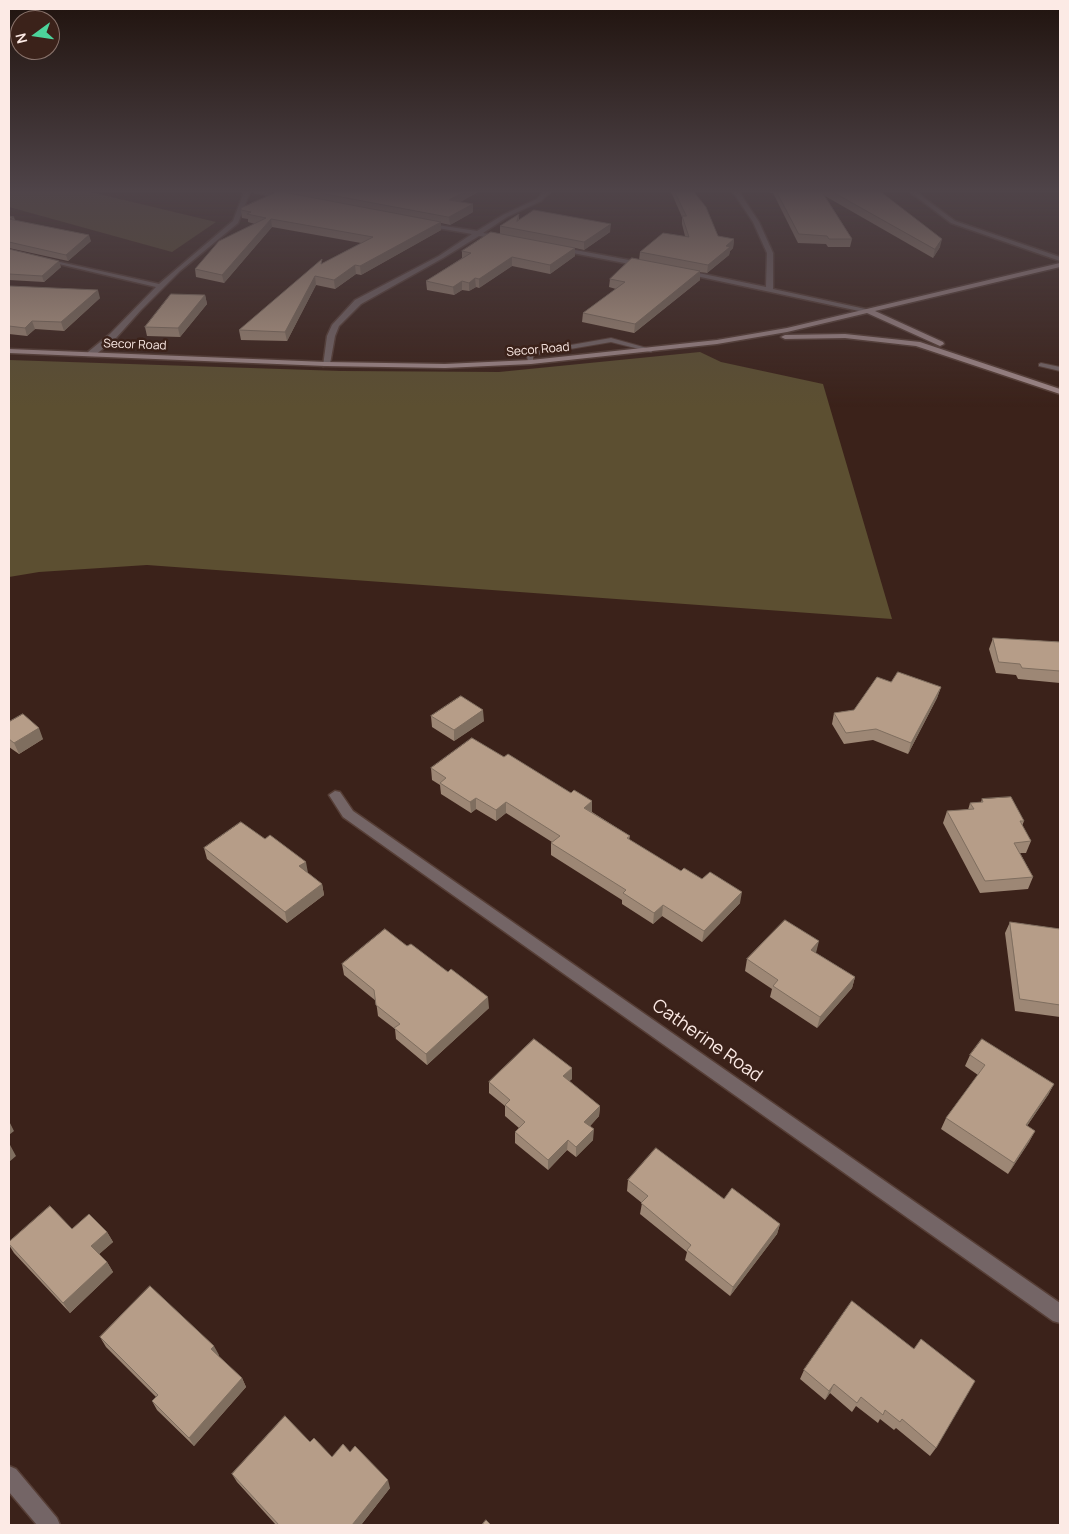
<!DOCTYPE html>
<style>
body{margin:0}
#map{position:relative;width:1069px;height:1534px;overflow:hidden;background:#3b221a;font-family:Manrope,sans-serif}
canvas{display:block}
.frame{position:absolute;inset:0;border:10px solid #fceae5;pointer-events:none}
.north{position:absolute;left:10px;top:10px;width:50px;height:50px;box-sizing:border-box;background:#3b221a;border:1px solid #88726b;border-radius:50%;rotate:256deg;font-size:14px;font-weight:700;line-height:20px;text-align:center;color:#fceae5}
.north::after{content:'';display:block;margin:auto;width:18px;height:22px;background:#4cd49b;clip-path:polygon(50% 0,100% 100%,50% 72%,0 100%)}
</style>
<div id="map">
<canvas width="1069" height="1534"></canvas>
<div class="frame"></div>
<div class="north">N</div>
</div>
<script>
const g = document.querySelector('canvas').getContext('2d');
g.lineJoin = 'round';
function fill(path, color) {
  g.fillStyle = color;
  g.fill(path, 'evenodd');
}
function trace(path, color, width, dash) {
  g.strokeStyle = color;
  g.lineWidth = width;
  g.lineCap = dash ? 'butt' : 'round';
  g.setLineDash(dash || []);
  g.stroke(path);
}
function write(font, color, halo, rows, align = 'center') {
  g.font = font + ' Manrope,sans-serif';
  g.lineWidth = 5;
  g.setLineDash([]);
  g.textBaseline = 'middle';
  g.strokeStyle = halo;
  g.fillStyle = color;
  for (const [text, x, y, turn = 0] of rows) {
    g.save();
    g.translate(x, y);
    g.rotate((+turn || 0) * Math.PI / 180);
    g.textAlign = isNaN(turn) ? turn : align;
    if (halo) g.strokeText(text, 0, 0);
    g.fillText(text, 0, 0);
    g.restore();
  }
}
const green = new Path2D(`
 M9 192H91L216 222 172 252 9 207Z
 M700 352 721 362 823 384 892 619 147 565 39 572 9 577V360L341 371 499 372Z`);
const lane = new Path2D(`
 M611 338 654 350 651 352 611 342 535 355 533 356V363L528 362 527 356 531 352Z
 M1041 363 1060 367V371L1039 366V364Z`);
const street = new Path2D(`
 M244 192H250L238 223 180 271 141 310 116 338 94 356H88V352L110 334 156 287 42 260V258L159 284 233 221Z
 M255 192H265L289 198 286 200Z
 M544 192H550L541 201 507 217 483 233 504 237V239L479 236 443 258 361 304 339 326 335 336 330 364 323 366 327 336 332 325 355 300 439 256 472 234 426 226 424 223 477 231 503 215 537 199Z
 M733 192H739L759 222 773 253V289L870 310H873V314L682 273V271L684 270 766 287 767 253 753 222Z
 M910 192H916L955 221 1060 257V261L951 223Z
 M559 247 645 263 648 265 645 267 557 250V248Z
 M335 791 340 792 353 811 1060 1303V1323L1053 1321 343 817 329 795Z
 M9 1466 16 1469 57 1518 60 1525H37L9 1492Z`);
const secondary = new Path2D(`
 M1060 263V267L875 311 943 342 944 344 940 346 867 313 787 332 717 344 531 364 445 368 326 366 9 353V349L326 362 445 364 531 360 717 340 787 328Z
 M845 334 920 342 1060 389V394L916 346 845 338 785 339 781 337 785 335Z`);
const wall = new Path2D(`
 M288 192H478L460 202 473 212 450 225 441 223V230L361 275 356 274 335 289 316 285 287 341 241 340 239 330 323 263 361 243 272 227 224 283 196 277 195 269 255 224 248 222V219L242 218 241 210 288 193Z
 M671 192H694L718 236 734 239 733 248 730 251 729 255 707 273 700 272V280L634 333 582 322 583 313 616 289 609 287 610 279 639 260 640 252 685 236 682 224V217Z
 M769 192H881L940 247 933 258 825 196 852 239 850 247H828L826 244 798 243 773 193H770Z
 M519 214V220L610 232 584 250 575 248V256L550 274 512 266 479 288 476 287 469 291 462 290 454 295 427 290 426 281 462 258V251L500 234V226Z
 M9 216 14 217 15 220 91 241 68 261 9 248Z
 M9 249 61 267 44 282 9 280Z
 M9 286 100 298 64 331 35 329 27 336 9 334Z
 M205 295 207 304 180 337 147 336 145 327Z
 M993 638 1060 642V683L1018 679 1016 675 996 673 989 649Z
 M891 682 941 687 937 698 908 754 873 740 844 744 832 724 834 713 854 710Z
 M431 716 484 721 454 741 432 727Z
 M9 722 43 739 19 754 9 747Z
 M504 757 571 793 592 801V812L630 836 629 840 681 871 740 903 702 942 662 916 653 924 622 904V900L551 855V843L552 842 506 813 496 821 476 809 471 813 441 794 440 785 432 780 431 768Z
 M982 799 1024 821 1022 826 1031 841 1026 853H1020L1033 877 1028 889 980 893 943 823 947 811 968 810 970 803 981 802Z
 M204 848 308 873 322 884 324 895 287 923 207 859Z
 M1010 922 1060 929V1017L1015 1011 1005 933Z
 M816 953 855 977 852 988 817 1028 770 997 772 989 745 971 747 959Z
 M342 964 489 1008 427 1065 396 1039 395 1029 378 1016 376 1001 344 975Z
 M970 1055 1054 1084 1048 1095 1027 1126 1035 1131 1029 1142 1008 1174 941 1129 946 1118 978 1075 965 1066Z
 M572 1068V1079L569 1081 600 1106 599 1116 590 1126 593 1140 576 1157 567 1150 548 1170 515 1143V1132L519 1128 505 1116V1106L489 1093V1082Z
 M628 1180 724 1199 780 1224 777 1234 730 1296 685 1260 687 1252 640 1214 642 1203 627 1191Z
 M72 1229 107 1232 113 1242 99 1254 107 1262 113 1272 70 1313 14 1253 9 1245Z
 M852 1301 936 1448 930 1456 896 1428 894 1430 880 1419 878 1423 856 1406 852 1412 830 1393 825 1400 800 1379 804 1370Z
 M100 1337 219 1355 218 1356 242 1378 246 1387 194 1446 157 1410 152 1401 156 1397 106 1347Z
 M310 1442 332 1457 350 1452 390 1488 361 1525H276L237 1482 232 1474Z`);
const shadedWall = new Path2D(`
 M464 192H478L450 208 449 200Z
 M473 204V212L450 225 449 217Z
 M271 219 272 227 224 283 222 275Z
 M441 222V230L361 275 360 266Z
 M611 224 610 232 584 250V242Z
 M89 235 91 241 68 261 66 255Z
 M734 239 733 248 730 251 729 255 707 273 708 265 726 246Z
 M942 239 940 247 933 258 935 249Z
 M575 248V256L550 274V265Z
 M512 257V266L479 288V279Z
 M59 261 61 267 44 282 42 276Z
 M355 265 356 274 335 289 334 280Z
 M700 271V280L634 333 635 324Z
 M315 276 316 285 287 341 285 332Z
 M475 278 476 287 469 291V283Z
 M462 281V290L454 295 453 287Z
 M98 290 100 298 64 331 61 322Z
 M205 295 207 304 180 337 178 328Z
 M32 321 35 329 27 336 25 328Z
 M941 687 937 698 908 754 911 743Z
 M483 710 484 721 454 741V730Z
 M39 728 43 739 19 754 14 743Z
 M476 798V809L471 813 470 802Z
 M592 801V812L584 808Z
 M506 802V813L496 821V810Z
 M306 862 308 873 299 866Z
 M322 884 324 895 287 923 285 912Z
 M742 892 740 903 702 942 704 931Z
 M663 905 662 916 653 924 654 913Z
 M819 941 816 953 811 950Z
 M855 977 852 988 817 1028 820 1017Z
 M488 997 489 1008 427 1065 426 1054Z
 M572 1068V1079L563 1087V1076Z
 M1054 1084 1048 1095 1020 1136 1026 1125Z
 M600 1106 599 1116 584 1133V1122Z
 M9 1121 14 1131 9 1135Z
 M594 1129 593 1140 576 1157V1147Z
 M1035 1131 1029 1142 1008 1174 1014 1163Z
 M568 1140 567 1150 548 1170V1160Z
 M9 1143 16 1156 9 1162Z
 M780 1224 777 1234 730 1296 733 1287Z
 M107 1232 113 1242 97 1256 91 1246Z
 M107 1262 113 1272 70 1313 63 1303Z
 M214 1346 219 1355 215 1359 211 1349Z
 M242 1378 246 1387 194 1446 189 1438Z
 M834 1384 830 1393 825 1400 829 1391Z
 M388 1480 390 1488 361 1525H352Z`);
const building = new Path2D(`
 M277 192H283L441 222 360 266 355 265 334 280 315 276 285 332 239 330 322 259 321 264 373 237 271 219 222 275 195 269 219 241 266 218 247 214 251 212 241 210V208Z
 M315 192H464L449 200 473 204 449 217Z
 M675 192H694L706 207 718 236 734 239 726 246 730 247 708 265 640 252 663 233 689 237 682 216H686Z
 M777 192H822L852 239H829L827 236 799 234Z
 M833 192H881L942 239 935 249Z
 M534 210 611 224 584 242 500 226 519 214 517 221Z
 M9 216 14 217 9 219Z
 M9 219 89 235 66 255 9 242Z
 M491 232 575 248 550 265 512 257 479 279 475 278 469 283 462 281 453 287 426 281 471 253 462 251Z
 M9 249 59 261 42 276 9 274Z
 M632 258 700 271 635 324 583 313 625 282 610 279Z
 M9 286 98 290 61 322 32 321 25 328 9 326Z
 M171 294 205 295 178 328 145 327Z
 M993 638 1060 642V671L1022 668 1020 664 999 662Z
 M898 672 941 687 911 743 876 729 846 733 834 713 854 710 877 677 891 682Z
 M461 696 483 710 454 730 431 716Z
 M23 714 39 728 14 743 9 739V722Z
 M472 738 504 757 508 754 571 793 574 790 592 801 584 808 630 836 627 838 681 871 684 868 702 879 710 872 742 892 704 931 663 905 654 913 623 893 626 890 551 843 560 836 506 802 496 810 476 798 470 802 440 783 446 778 431 768Z
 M1011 797 1024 821H1020L1031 841 1014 843 1033 877 985 881 947 811 974 809 970 803 983 802 982 799Z
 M241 822 265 839 270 835 306 862 299 866 322 884 285 912 204 848Z
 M785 920 819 941 811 950 855 977 820 1017 773 986 778 980 747 959Z
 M1010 922 1060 929V1005L1020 999Z
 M385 929 407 946 411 944 448 972 451 969 488 997 426 1054 394 1028 400 1024 376 1005 374 990 342 964Z
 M534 1039 572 1068 563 1076 600 1106 584 1122 594 1129 576 1147 568 1140 548 1160 515 1132 525 1122 505 1105 510 1100 489 1082Z
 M982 1039 1054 1084 1026 1125 1035 1131 1014 1163 946 1118 985 1065 970 1055Z
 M656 1148 724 1199 732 1188 780 1224 733 1287 687 1250 691 1245 641 1203 648 1196 628 1180Z
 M50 1206 72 1229 89 1214 107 1232 91 1246 107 1262 63 1303 9 1244V1242Z
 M150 1286 214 1346 211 1349 242 1378 189 1438 152 1401 158 1395 100 1337Z
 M852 1301 914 1349 921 1339 975 1381 936 1448 902 1419 900 1422 885 1410 883 1415 861 1397 857 1403 834 1384 829 1391 804 1370Z
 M285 1416 310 1442 314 1438 332 1457 343 1444 350 1452 355 1446 388 1480 352 1525H279L232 1474Z
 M486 1520 491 1525H482Z`);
const farStreetnames = [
 ["Secor Road",135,345,2],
 ["Secor Road",538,350,-5]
];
const nearStreetnames = [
 ["Catherine Road",707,1041,35]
];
fill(green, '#5c4f31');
trace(lane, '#563e36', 2);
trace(street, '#563e36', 3);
trace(secondary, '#563e36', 3);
fill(lane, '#746566');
fill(street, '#746566');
fill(secondary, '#9e8788');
fill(wall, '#9d8775');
fill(shadedWall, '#7f6e5f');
fill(building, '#b69d88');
trace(building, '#7f6e5f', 1);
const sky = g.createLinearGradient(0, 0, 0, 407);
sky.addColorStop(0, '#20130e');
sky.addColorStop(0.47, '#4f4449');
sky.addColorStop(1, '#4f444900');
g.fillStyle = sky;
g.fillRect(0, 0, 1069, 407);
write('12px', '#fceae5', '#3b221a', farStreetnames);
write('18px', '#fceae5', '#3b221a', nearStreetnames);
</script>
